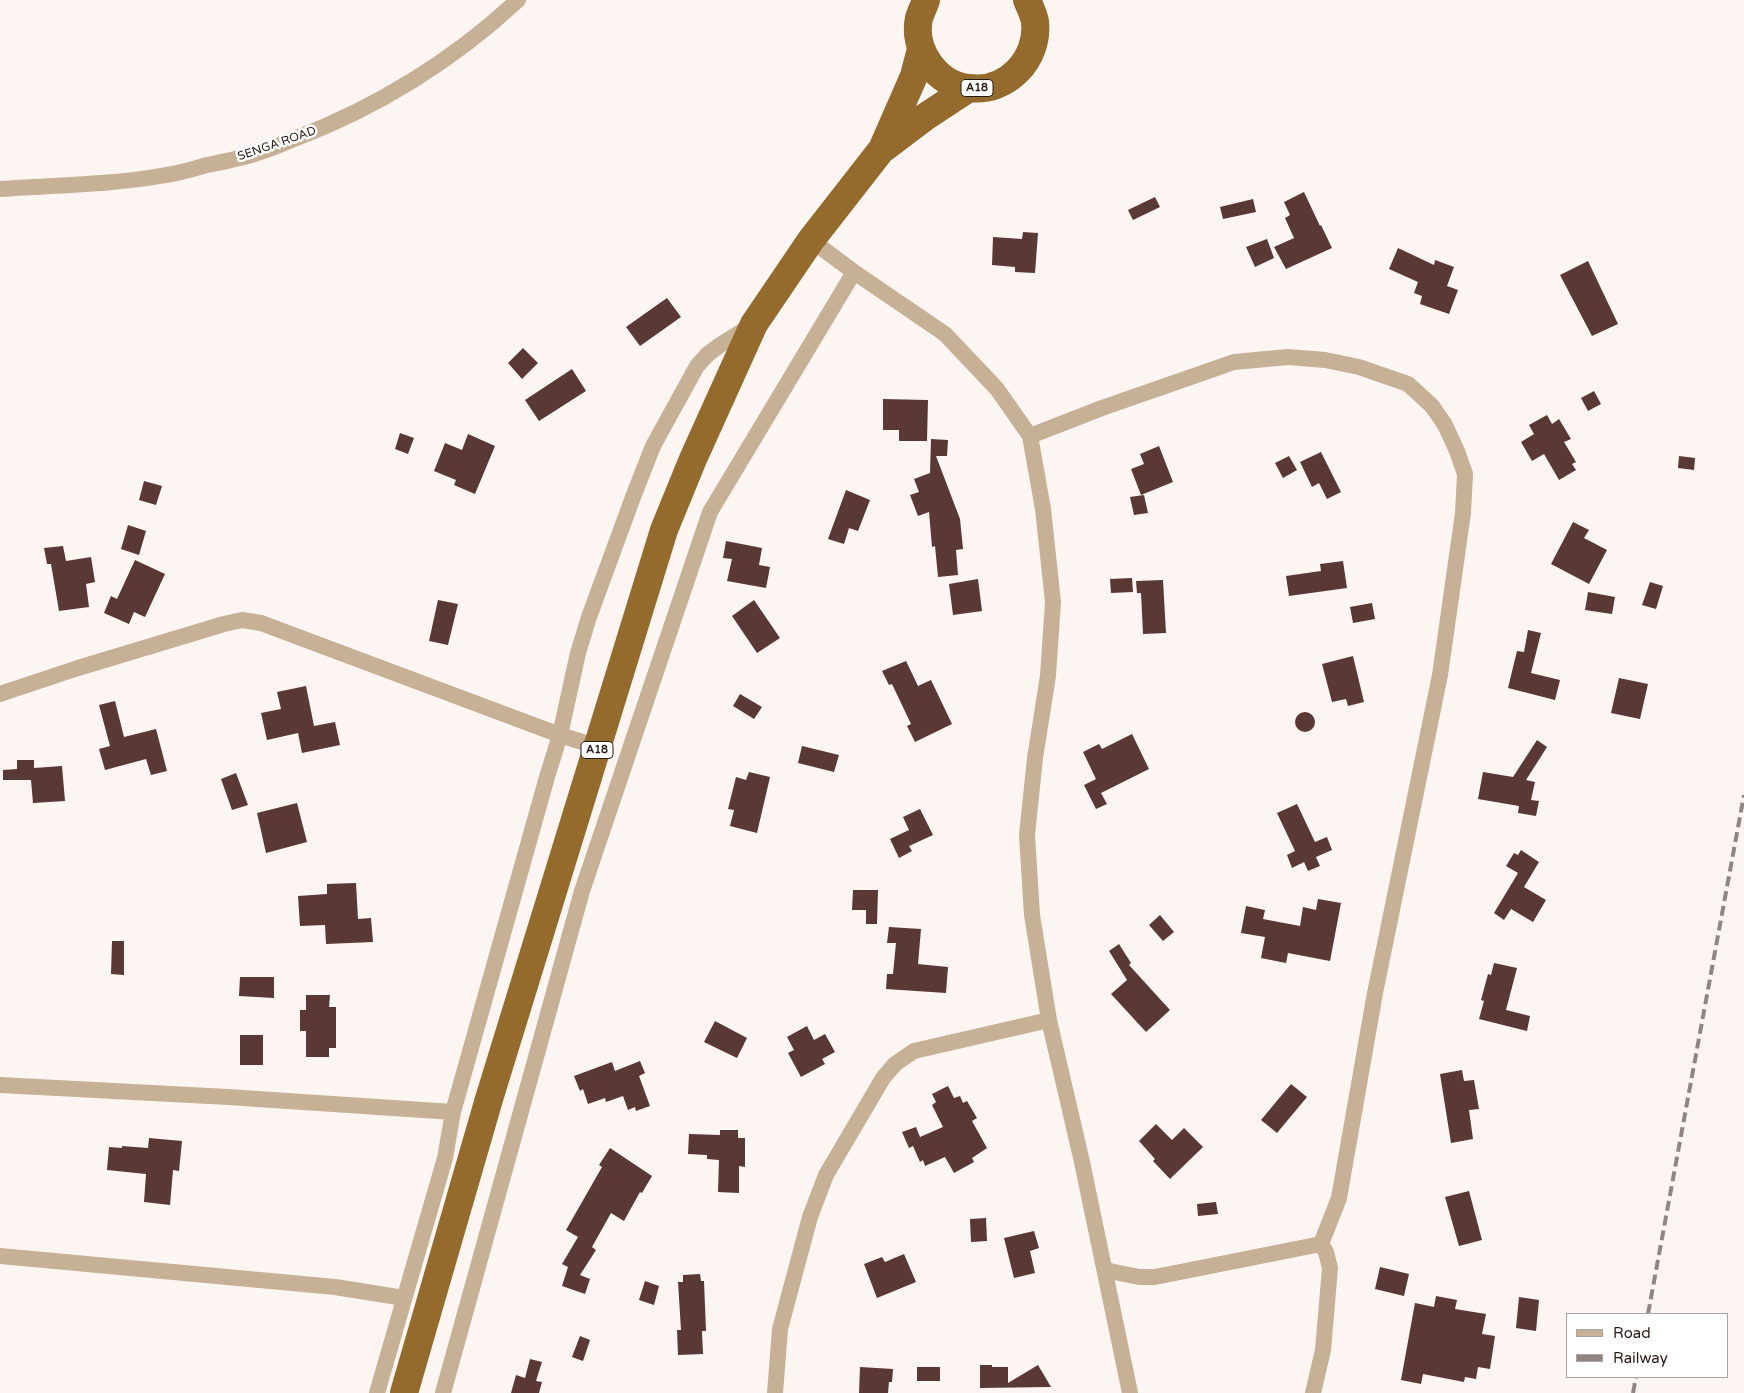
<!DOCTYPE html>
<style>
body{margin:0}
#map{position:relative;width:1744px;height:1393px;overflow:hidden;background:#fdf5f2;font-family:"Varela Round",sans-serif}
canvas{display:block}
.legend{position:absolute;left:1566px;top:1313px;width:162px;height:65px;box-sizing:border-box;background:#fff;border:1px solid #a9a4a1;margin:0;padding:6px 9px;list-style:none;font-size:15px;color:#281b15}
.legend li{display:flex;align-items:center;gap:10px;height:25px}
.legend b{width:25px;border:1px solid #a9a4a1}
</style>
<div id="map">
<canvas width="1744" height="1393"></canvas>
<ul class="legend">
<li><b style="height:6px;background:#c7b196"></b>Road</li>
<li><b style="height:6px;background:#908581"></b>Railway</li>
</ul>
</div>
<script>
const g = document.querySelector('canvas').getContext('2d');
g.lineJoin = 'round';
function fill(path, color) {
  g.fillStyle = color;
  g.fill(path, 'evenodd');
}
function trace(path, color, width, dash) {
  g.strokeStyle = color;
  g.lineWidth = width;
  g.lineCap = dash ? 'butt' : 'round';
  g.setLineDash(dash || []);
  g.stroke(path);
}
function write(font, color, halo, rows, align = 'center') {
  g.font = font + ' "Varela Round",sans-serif';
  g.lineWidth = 5;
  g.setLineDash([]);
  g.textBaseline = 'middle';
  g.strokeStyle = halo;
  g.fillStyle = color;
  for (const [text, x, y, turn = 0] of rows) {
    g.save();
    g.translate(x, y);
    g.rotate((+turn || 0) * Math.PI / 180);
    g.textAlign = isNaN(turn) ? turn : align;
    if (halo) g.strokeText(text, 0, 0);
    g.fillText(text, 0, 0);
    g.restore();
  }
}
const building = new Path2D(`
 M1304 192 1320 226 1321 225 1332 248 1286 269 1274 247 1294 238 1285 218 1290 215 1284 202Z
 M1155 197 1160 207 1133 220 1128 210Z
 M1253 199 1256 212 1223 219 1220 207Z
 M1023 232 1038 233 1035 273 1015 272V267L992 265 993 237 1022 239Z
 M1267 239 1274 258 1255 267 1246 247Z
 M1398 248 1434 265 1435 260 1454 267 1447 286 1458 290 1449 314 1420 304 1422 296 1414 293 1418 282 1389 269Z
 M1588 261 1618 324 1592 336 1560 275Z
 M667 298 681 317 640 346 626 327Z
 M523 348 538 363 522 379 508 363Z
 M572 369 586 391 539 421 525 400Z
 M1594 391 1601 404 1588 411 1581 398Z
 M883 399 928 400 927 441H899V430H883Z
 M1547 415 1552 424 1559 419 1571 439 1564 442 1576 462 1572 464 1576 470 1559 480 1544 454 1532 461 1521 442 1534 434 1529 425Z
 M400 433 414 438 408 454 395 449Z
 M468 434 495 446 475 494 454 485 456 480 434 471 445 443 462 450Z
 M931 439 948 440 947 456H936L960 519 963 549 956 550 958 575 938 577 935 546 932 547 929 512 918 516 910 495 919 492 914 479 930 473Z
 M1159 446 1173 482 1141 495 1131 469 1144 464 1140 454Z
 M1321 452 1341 492 1327 499 1319 483 1312 487 1300 462Z
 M1289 456 1297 470 1283 478 1275 463Z
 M1679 456 1695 458 1694 470 1678 468Z
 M144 481 162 486 156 505 139 500Z
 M846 490 870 500 858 531 849 528 844 544 828 539Z
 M1144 495 1148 513 1134 515 1130 497Z
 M1573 522 1589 530 1584 538 1607 550 1589 584 1551 564Z
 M128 525 146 531 139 555 121 549Z
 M726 541 762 548 759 565 770 567 766 588 727 581 732 559 723 558Z
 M63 546 66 561 91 557 95 582 86 584 89 607 59 611 51 564H47L44 548Z
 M135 560 165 574 145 617 134 612 129 624 104 613 111 596 117 599Z
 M1343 561 1347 588 1289 596 1286 576 1321 571 1320 564Z
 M1132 578 1133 592 1111 593 1110 579Z
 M978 579 982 611 953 615 949 584Z
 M1163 580 1166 633 1143 634 1141 593H1137L1136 581Z
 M1650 582 1663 586 1656 609 1642 605Z
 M1588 592 1615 597 1612 614 1585 610Z
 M438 600 458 604 448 645 429 641Z
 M754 600 780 638 757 653 732 616Z
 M1372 603 1375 619 1353 623 1350 607Z
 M1528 630 1541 633 1531 673 1560 680 1555 700 1508 688 1517 651 1524 652Z
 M1353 656 1364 702 1348 706 1346 699 1332 702 1322 664Z
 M906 661 918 686 931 680 952 724 915 742 907 726 911 724 892 684 889 685 882 671Z
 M1619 678 1648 684 1640 719 1611 713Z
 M306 686 314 726 335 722 340 745 302 753 298 733 267 740 261 713 281 709 277 692Z
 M740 694 762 707 754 719 733 706Z
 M115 701 124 737 156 729 167 771 151 775 146 759 105 770 99 749 110 746 99 705Z
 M1295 722a10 10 0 1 1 20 0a10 10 0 1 1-20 0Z
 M1132 734 1149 769 1101 793 1107 804 1096 809 1084 785 1096 779 1083 752 1099 744 1102 749Z
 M1537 740 1547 747 1526 780 1535 782 1531 800 1539 801 1536 816 1518 813 1519 806 1478 799 1483 772 1513 777Z
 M802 746 839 755 834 772 798 763Z
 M17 760H34V768L62 766 65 801 33 803 31 780H3V770L17 769Z
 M749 772 770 777 757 833 730 826 734 810 728 809 736 777 746 780Z
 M236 773 248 805 232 810 221 779Z
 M297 803 307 842 266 853 257 813Z
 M1297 804 1315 842 1327 837 1332 850 1316 857 1320 866 1308 871 1304 862 1292 868 1287 855 1295 851 1277 813Z
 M920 809 933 835 909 846 912 851 899 858 890 839 909 830 903 817Z
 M1521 850 1539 862 1524 887 1546 900 1533 922 1511 909 1504 920 1494 913 1518 873 1506 866 1514 853 1518 855Z
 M356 883 358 919 371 918 373 942 326 944 325 925 300 926 298 896 327 894V884Z
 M853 890H878L877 924H866V910H852Z
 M1318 899 1341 903 1330 961 1288 953 1286 963 1261 958 1265 937 1241 933 1246 906 1265 910 1263 919 1300 926 1303 907 1316 910Z
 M1160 915 1174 932 1163 941 1149 925Z
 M889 927 921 929 918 964 948 967 946 993 886 989 887 974H893L896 943H887Z
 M112 941H124V975L111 974Z
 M1119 944 1131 963 1129 965 1170 1010 1146 1032 1111 994 1127 980 1109 951Z
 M1494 963 1517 968 1506 1010 1530 1016 1527 1031 1479 1019 1484 1001 1481 1000 1488 974 1491 975Z
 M240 977H274V998L239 996Z
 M306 995H330L329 1007H336V1048H329V1057H306V1031H300V1010H306Z
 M715 1021 747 1038 737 1058 704 1042Z
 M807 1026 814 1040 825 1034 835 1052 822 1059 825 1064 801 1077 788 1053 794 1050 787 1037Z
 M240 1035H263V1065H240Z
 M640 1061 645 1073 639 1076 650 1106 636 1111 635 1107 628 1110 623 1096 606 1102 605 1098 588 1104 583 1089 580 1091 574 1076 612 1062 615 1071Z
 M1462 1070 1464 1081 1474 1080 1479 1109 1469 1110 1473 1139 1451 1143 1440 1074Z
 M1291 1084 1307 1097 1277 1133 1261 1120Z
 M948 1086 954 1098 960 1096 963 1103 967 1101 977 1118 972 1121 987 1148 972 1158 974 1162 954 1173 945 1157 925 1166 923 1160 920 1162 913 1146 909 1148 902 1132 916 1127 920 1137 943 1127 932 1105 936 1102 932 1094Z
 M1156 1124 1172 1140 1184 1128 1203 1147 1170 1179 1153 1161 1155 1159 1139 1141Z
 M720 1130H738V1138H745V1167L739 1166V1193L718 1192 719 1160 707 1159V1155L688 1154 689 1134 720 1135Z
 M149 1138 182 1141 179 1171 173 1170 170 1205 144 1202 146 1174 107 1170 109 1147 122 1148V1146L148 1148Z
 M610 1148 652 1176 642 1193 640 1192 624 1221 611 1213 592 1247 596 1250 580 1275 590 1279 585 1294 562 1286 568 1267 562 1264 578 1237 566 1230 602 1167 599 1165Z
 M1469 1191 1482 1240 1459 1246 1445 1197Z
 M1216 1202 1218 1214 1198 1216 1197 1204Z
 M986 1218 987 1241 971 1242 970 1219Z
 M1034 1231 1039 1248 1030 1251 1035 1273 1014 1278 1004 1238Z
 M904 1254 916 1282 877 1298 864 1264 882 1257 885 1262Z
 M1380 1267 1409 1274 1404 1296 1375 1289Z
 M700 1274 701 1281H704L706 1331H702L703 1354 678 1355 677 1330H681L678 1282H683V1275Z
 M645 1281 659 1286 654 1305 639 1300Z
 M1436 1296 1457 1300 1455 1309 1486 1314 1482 1334 1495 1336 1490 1369 1478 1367 1476 1379 1465 1377 1464 1382 1423 1374 1421 1384 1401 1380 1415 1303 1434 1307Z
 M1519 1297 1539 1300 1536 1331 1516 1328Z
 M580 1336 590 1340 583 1361 572 1357Z
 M530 1359 542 1362 536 1381 542 1382 539 1393H511L516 1375 525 1378Z
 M980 1365H992V1367H1008V1383L1038 1365 1051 1387 980 1388Z
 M860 1367 893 1369 892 1382H889L888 1393H859Z
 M917 1367H940V1381H917Z`);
const minor = new Path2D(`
 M0 189C55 185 112 185 166 175 180 173 193 169 207 165 222 162 237 159 251 155 266 151 280 145 294 139 376 108 454 60 518 0
 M811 240 854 272 945 334 997 389 1030 436 1043 509 1053 602 1048 676 1035 758 1027 835 1032 915 1049 1020 1082 1162 1130 1393
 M1030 436 1102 408 1234 362 1288 357 1325 360 1359 367 1408 384 1432 406 1445 425 1457 451 1465 474 1463 513 1440 675 1375 993 1339 1198 1321 1244 1155 1277H1139L1105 1270
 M0 694 78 668 224 624 242 620 261 623 560 735 598 747
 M0 1085 228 1097 453 1112
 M0 1256 335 1287 404 1298
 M377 1393 445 1158 453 1112 547 777 560 735 578 653 589 617 633 497 653 446 697 366 708 354 720 345 752 325
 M443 1393 582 891 710 512 854 272
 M775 1393 780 1329 810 1217 826 1175 883 1078 895 1064 914 1051 1049 1020
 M1313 1393 1323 1350 1330 1268 1326 1252 1321 1244`);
const trunk = new Path2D(`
 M926 0C924 6 921 12 919 18 912 50 937 85 969 88 1007 93 1039 59 1035 22 1034 15 1030 7 1027 0
 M884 148 925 117 969 88
 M404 1393 489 1099 664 530 693 459 754 324 811 240 882 149 914 76 921 49`);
const rail = new Path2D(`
 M1648 1314 1744 795
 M1633 1393 1636 1377`);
const shields = [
 [977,88,32],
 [597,750,32]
];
const shieldNames = [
 ["A18",977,88],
 ["A18",597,750]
];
const streetNames = [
 ["SENGA ROAD",277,144,-19]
];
fill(building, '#593836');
trace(minor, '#c7b196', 16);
trace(trunk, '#946b2c', 28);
trace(rail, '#908581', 4, [10, 5]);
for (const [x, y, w] of shields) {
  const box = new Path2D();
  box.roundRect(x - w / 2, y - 8.5, w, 17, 4);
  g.fillStyle = '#fff';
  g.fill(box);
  trace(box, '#281b15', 1);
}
write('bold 11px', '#281b15', null, shieldNames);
write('12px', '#281b15', '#fff', streetNames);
</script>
